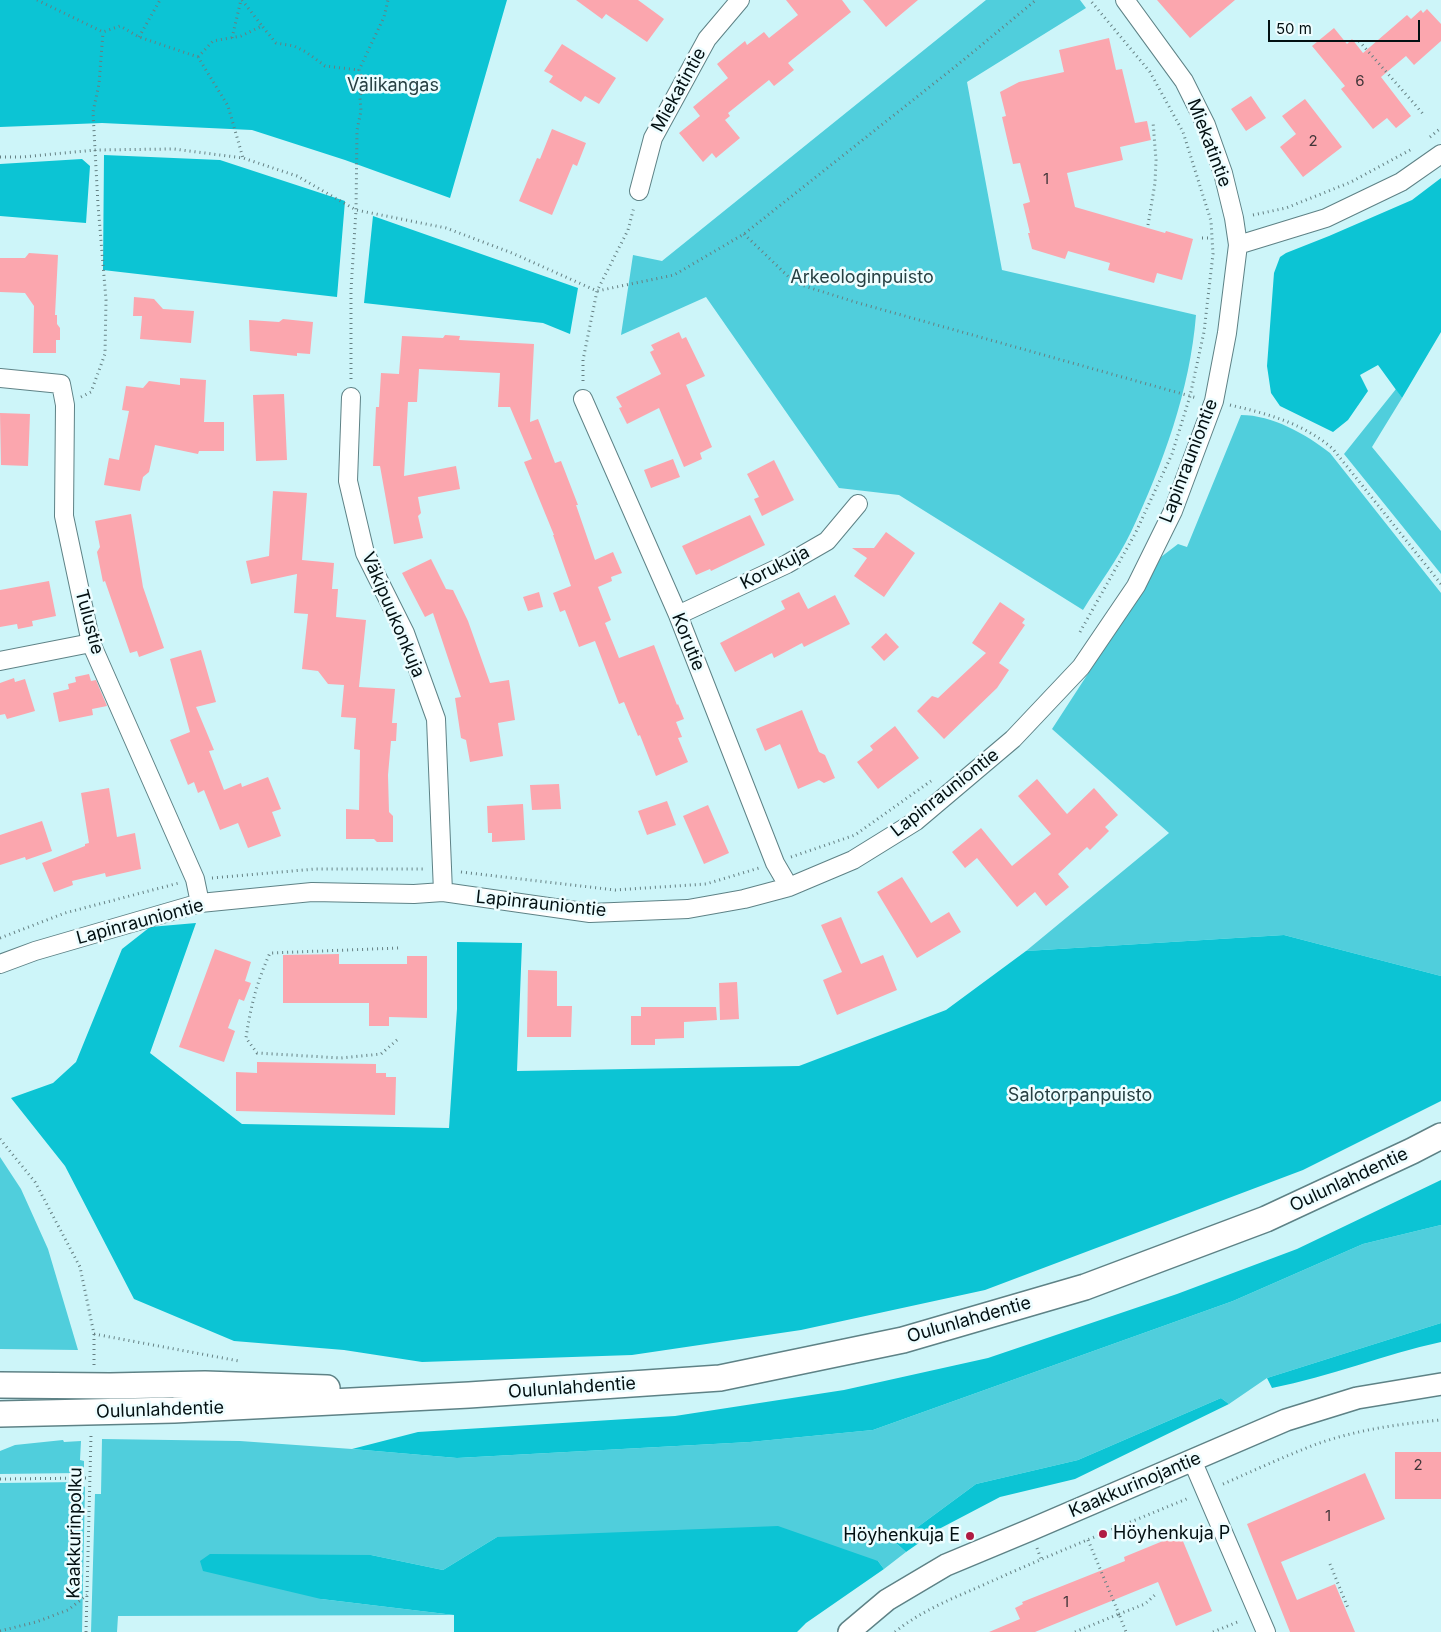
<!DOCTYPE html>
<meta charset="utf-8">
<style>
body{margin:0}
#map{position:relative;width:1441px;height:1632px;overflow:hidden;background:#cdf5f9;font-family:Inter,sans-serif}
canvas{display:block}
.scale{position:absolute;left:1268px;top:20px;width:152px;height:22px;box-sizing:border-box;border:2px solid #031012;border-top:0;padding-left:6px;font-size:15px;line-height:18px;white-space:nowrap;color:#031012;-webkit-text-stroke:4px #edfdff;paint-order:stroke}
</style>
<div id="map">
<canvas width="1441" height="1632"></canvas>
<div class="scale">50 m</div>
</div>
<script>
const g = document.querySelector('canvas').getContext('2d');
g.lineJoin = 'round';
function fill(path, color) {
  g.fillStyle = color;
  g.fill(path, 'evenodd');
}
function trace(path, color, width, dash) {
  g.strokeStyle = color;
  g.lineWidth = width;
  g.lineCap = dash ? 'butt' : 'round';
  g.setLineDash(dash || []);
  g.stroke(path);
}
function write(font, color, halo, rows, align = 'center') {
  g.font = font + ' Inter,sans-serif';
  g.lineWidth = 5;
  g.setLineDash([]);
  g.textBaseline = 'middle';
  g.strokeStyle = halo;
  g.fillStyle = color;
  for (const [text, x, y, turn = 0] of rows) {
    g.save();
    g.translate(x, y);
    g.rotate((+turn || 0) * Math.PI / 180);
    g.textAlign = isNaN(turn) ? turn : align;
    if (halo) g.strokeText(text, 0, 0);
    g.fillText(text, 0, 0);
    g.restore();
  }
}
const green = new Path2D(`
 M986 0H1080L1086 8 967 82 1002 270 1196 315C1190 390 1163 464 1131 532 1118 559 1099 584 1083 610L899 495 839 488 706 297 621 335 633 255 662 261Z
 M1396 389 1402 398 1372 447 1441 531V574L1344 454Z
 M1241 415C1272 415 1306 434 1330 453L1441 593V976L1284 935 1026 951 1169 833 1052 729 1143 589 1161 557 1178 544 1187 547Z
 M0 1157 21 1189 48 1249 78 1350 0 1349Z
 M1441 1225V1323L1267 1378 1229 1404 1221 1398 1078 1460 976 1484 896 1543 906 1552 884 1569 878 1561 497 1537 443 1570 371 1555 321 1599 454 1615 118 1616 117 1632H91L95 1494H101L102 1439 240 1441 352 1449 457 1458 750 1442 873 1430 1233 1301 1363 1244Z
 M63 1440 64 1442 81 1441 80 1460 84 1461V1469L79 1473 0 1474V1451L15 1445Z
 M78 1482 85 1487 82 1632H0V1483Z`);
const forest = new Path2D(`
 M0 0H507L450 198 345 160 252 130 102 123 0 127Z
 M104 155 220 160 345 201 337 297 103 270Z
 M82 159 90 166 86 223 0 216V164Z
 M1441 178V332L1402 398 1378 365 1360 375 1368 391 1348 420 1333 432 1280 406 1271 393 1267 366 1274 273 1280 257 1286 253 1329 236 1412 200Z
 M373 216 578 288 570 334 543 323 364 303Z
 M196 923 150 1053 242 1124 449 1128 457 1009V942L522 943 517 1071 799 1066 946 1010 1026 951 1284 935 1441 976V1101L1303 1170 985 1290 801 1330 632 1355 422 1362 344 1350 234 1341 134 1299 65 1166 11 1098 53 1083 76 1062 122 949 150 927Z
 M1441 1180V1225L1363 1244 1233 1301 873 1430 750 1442 457 1458 352 1449 418 1432 675 1416 844 1390 988 1358 1177 1294 1297 1249Z
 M1441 1323V1342C1384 1354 1330 1377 1272 1388L1267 1378Z
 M1221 1398 1229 1404 1075 1479 1000 1497 939 1529 906 1552 896 1543 976 1484 1078 1460Z
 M778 1526 878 1561 884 1569 806 1623 797 1632H454V1615L321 1599 203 1571 200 1561 210 1554 371 1555 443 1570 497 1537Z`);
const building = new Path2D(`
 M576 0H638L664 19 647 42 606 14 602 19Z
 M786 0H842L851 12 788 63 794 70 774 86 769 80 728 113 730 116 725 120 740 138 716 158 712 153 703 162 679 133 700 116 693 107 728 78 717 64 745 41 747 45 764 32 769 38 798 15Z
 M863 0H918L886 27Z
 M1157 0H1235L1190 38Z
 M1427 9 1441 24V41L1414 65 1406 56 1381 77 1411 116 1396 128 1387 118 1373 129 1341 89 1345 86 1312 46 1334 28 1347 44 1352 39 1363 53 1407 15 1411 19 1421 10 1423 13Z
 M1109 38 1116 70 1122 69 1135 123 1147 121 1151 140 1120 147 1123 160 1067 173 1075 207 1165 233 1166 231 1193 239 1182 280 1157 273 1154 283 1108 270 1110 263 1068 251 1065 259 1032 249 1028 233H1030L1023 204 1030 202 1020 163 1013 164 1002 117 1006 116 1000 92 1019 82 1064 72 1059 50Z
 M562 44 616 78 599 104 585 96 581 102 549 82 553 76 544 71Z
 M1251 96 1266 118 1246 131 1231 109Z
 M1305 99 1342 147 1303 177 1280 147 1296 134 1282 116Z
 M552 129 586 143 577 166 573 164 552 215 519 201 537 158 540 159Z
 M29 253 58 255 55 315H57V324L60 328V340H56V353H33L34 306 25 293 0 292V258H25Z
 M134 297 154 299 163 309 194 311 191 343 140 339 142 316H133Z
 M283 319 313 322 310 354 297 353V356L250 351 249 320 279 322Z
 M679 332 682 339 686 337 705 376 686 385 712 447 700 453 702 459 684 467 659 408 627 424 619 408 622 407 616 397 661 374 650 352 654 350 651 345Z
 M445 335 460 336 459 340 534 344 530 422 538 419 555 463 561 461 578 505H576L595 560 613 552 622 573 611 577 612 581 598 587 611 620 605 623 619 658 654 645 677 705 678 704 684 719 676 722 682 737 678 738 688 762 656 776 640 735 638 736 624 702 619 704 595 641 579 647 565 610 560 612 553 593 571 586 553 535H554L524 462 532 459 510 407H498L500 373 419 369 417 402H408L404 476 456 466 460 489 418 497 421 513 418 516 423 538 394 544 380 466H373L376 407H379L381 373 399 374 402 336 443 338Z
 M180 378 206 380 204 422H224V451H199L198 454 155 445 149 472 143 477 140 491 104 485 109 458 119 460 129 411 122 410 126 386 143 388 149 381 180 385Z
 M284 394 287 460 256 461 253 395Z
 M0 413 30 414 28 466 1 465Z
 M673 459 680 477 651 488 644 470Z
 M774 460 794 500 762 516 754 499 759 497 747 474Z
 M273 491 307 493 302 560 334 563 332 589H338L336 617 366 620 359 687 395 689 392 723H397L396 741H391L388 775 389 812 393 816V842H377L374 839H346V809L359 810 360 750 354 749 356 718 341 717 344 685 328 684 318 671 302 669 308 614 294 613 297 574 251 584 246 561 269 556Z
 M131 514 143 587 164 648 139 657 137 651 130 653 105 581 103 582 97 552 100 547 95 521Z
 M750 515 765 545 711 571 710 569 696 575 682 546Z
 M886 532 915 553 884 597 854 576 867 558 852 548H874Z
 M431 559 446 589 453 590 468 621 490 683 509 680 515 720 498 723 503 756 470 762 466 740 461 738 455 698 461 697 433 613 425 617 402 573Z
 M49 581 56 616 32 621 33 626 18 629 17 624 0 627V590Z
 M539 592 543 607 528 611 523 597Z
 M799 592 808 609 835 595 850 624 804 647 802 643 774 658 772 653 735 672 720 643 785 609 781 601Z
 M1000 602 1025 619 1022 623 1025 625 999 663 1009 670 997 688 944 739 917 711 932 696 938 698 986 653 972 643Z
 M886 633 899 647 884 661 871 647Z
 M201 650 216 702 196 707 214 750 209 751 224 790 241 783 242 787 268 777 281 809 272 812 281 836 248 848 238 823 220 830 204 790 198 793 194 782 188 785 170 740 190 732 170 659Z
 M89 674 91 681 96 680 107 706 92 709 93 715 59 722 53 693 69 689 68 684 76 682 75 677Z
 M14 678 15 682 25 679 35 711 7 719 5 714 0 715V683Z
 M802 710 819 752 825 755 835 778 824 783 819 780 798 789 780 744 765 751 756 729Z
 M895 726 919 758 878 789 857 762 873 750 870 746Z
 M1037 779 1067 814 1094 788 1118 815 1105 827 1109 831 1090 850 1087 847 1058 874 1069 887 1046 906 1035 892 1017 907 977 858 965 868 952 852 981 828 1012 866 1051 834 1018 796Z
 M559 784 561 809 532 810 530 785Z
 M109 788 117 837 135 833 141 869 106 877 105 873 72 881 73 885 54 892 42 863 85 846V844L89 843 81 793Z
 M667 801 676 825 647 835 638 811Z
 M523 804 525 840 492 842V833H488L487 806Z
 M708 805 729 853 704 864 683 816Z
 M42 821 52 851 26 860 25 857 0 865V835Z
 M902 877 931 923 949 912 961 932 917 958 877 892Z
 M841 917 861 964 883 955 897 990 837 1015 823 980 842 972 821 925Z
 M215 949 251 962 245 981 251 983 244 1001 239 999 228 1028 235 1031 224 1062 179 1047Z
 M339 954V964H407V956H427V1018L389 1017V1026H369V1003H283V955Z
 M528 970 557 971V1006H572L571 1037H527Z
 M737 982 739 1019 720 1020 719 983Z
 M641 1007H716L717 1020 684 1022V1038L655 1039V1045H631V1016H641Z
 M257 1062 376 1064V1073H386V1077H396L395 1115 236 1111V1072L257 1073Z
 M1395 1452H1441V1499H1395Z
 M1365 1473 1385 1519 1281 1562 1297 1600 1335 1584 1355 1632H1290L1247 1524Z
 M1180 1534 1212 1611 1176 1626 1158 1582 1035 1632H989L1020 1619 1015 1608 1023 1604 1022 1602 1125 1561 1124 1557Z`);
const path = new Path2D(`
 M37 0 103 32 120 26 139 37 198 57 228 106 243 158
 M242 0 262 26
 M139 37 160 0
 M232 38 241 0
 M1359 41 1424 115
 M198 57 213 41 241 36 262 26 276 43 294 46 306 52 325 66 359 70
 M1430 137 1441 128
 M0 157H22L95 150 174 149 243 158 297 176 356 210 446 228 512 253 597 291 674 275 744 234 961 62 1036 0
 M1253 215 1286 208 1351 182 1412 149
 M1148 225 1155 183 1156 160 1153 122
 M744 234 795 283 855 302 1197 398
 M1202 238H1212
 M351 379V290L356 210 357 130 361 111 360 98 363 81 359 70 384 17 388 0
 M583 381V360L597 291 628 230 634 207
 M81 397 91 392 105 354 106 300 98 205 93 112 99 84 103 32
 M1230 405C1268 414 1303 423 1333 449L1441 584
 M1080 632 1135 534 1172 454 1190 396 1204 332 1213 254 1211 221 1183 132 1150 72 1090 0
 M791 857 855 835 931 781
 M461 872 615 890 706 884 759 868
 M212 878 315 869H425
 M0 938 65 913 179 883
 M397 1040 381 1054 341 1058 257 1053 246 1038C250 1009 257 981 270 953L399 948
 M0 1139 35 1182 80 1267 94 1334V1365
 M94 1334 239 1361
 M0 1479 90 1478
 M1223 1484C1253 1471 1283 1457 1314 1445 1355 1430 1398 1424 1441 1420
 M1088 1540 1119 1614 1145 1604 1157 1593
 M1037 1548 1041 1559
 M1330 1564 1348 1608
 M0 1631 36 1622 68 1610 87 1595
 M86 1632 91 1435
 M895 1632C923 1609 959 1596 992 1581 1057 1552 1123 1525 1189 1498
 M1075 1632 1119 1614 1126 1632
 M1213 1632 1240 1621`);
const minor = new Path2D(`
 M639 191 653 138 707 39 740 0
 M1238 245 1326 218 1401 182 1441 154
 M0 378 61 384 65 405 64 516 91 643 195 879 200 903
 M351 397 348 481 365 553 405 633 436 719 443 892
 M583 399 678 615 775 863 789 887
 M678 615 787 564 827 541 858 504
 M0 661 91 643
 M0 964 35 951 200 903 312 892 414 894 443 892 590 913 688 909 744 899 789 887 853 860 916 821 1013 739 1081 667 1136 586 1173 511 1214 401 1227 333 1238 245 1234 218 1223 173 1206 125 1184 81 1125 0
 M1192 1460 1266 1632`);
const tertiary = new Path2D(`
 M849 1632 887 1600 946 1565 1030 1530 1286 1420 1357 1398 1441 1384`);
const secondary = new Path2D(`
 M0 1385 110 1386 205 1384 327 1388
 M0 1414 174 1410 469 1395 720 1378 903 1340 1085 1287 1266 1219 1412 1151 1441 1136`);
const markers = [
 [1103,1534,5,"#af1b43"],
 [970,1536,5,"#af1b43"]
];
const numberNames = [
 ["6",1360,81],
 ["2",1313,141],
 ["1",1046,179],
 ["2",1418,1465],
 ["1",1328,1516],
 ["1",1066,1602]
];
const parkNames = [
 ["Välikangas",393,86],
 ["Arkeologinpuisto",862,278],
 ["Salotorpanpuisto",1080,1096]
];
const streetNames = [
 ["Miekatintie",679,90,-61],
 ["Miekatintie",1209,143,69],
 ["Lapinrauniontie",1189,461,-69],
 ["Korukuja",775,568,-27],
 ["Väkipuukonkuja",393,615,67],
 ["Tulustie",89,622,75],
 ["Korutie",688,642,68],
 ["Lapinrauniontie",945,793,-38],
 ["Lapinrauniontie",541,904,6],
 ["Lapinrauniontie",140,922,-15],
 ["Oulunlahdentie",1349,1180,-25],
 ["Oulunlahdentie",969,1320,-16],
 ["Oulunlahdentie",572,1388,-4],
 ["Oulunlahdentie",160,1410,-2],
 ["Kaakkurinojantie",1135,1485,-23],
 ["Kaakkurinpolku",75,1533,-89]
];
const poiNames = [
 ["Höyhenkuja P",1113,1534],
 ["Höyhenkuja E",960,1536,"right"]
];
fill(green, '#50cedc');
fill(forest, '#0cc4d4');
fill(building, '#fba6ae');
trace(minor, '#5e8286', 20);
trace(tertiary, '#5e8286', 24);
trace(secondary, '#5e8286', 28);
trace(path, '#658083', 3, [1, 4]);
trace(minor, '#fff', 18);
trace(tertiary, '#fff', 21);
trace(secondary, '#fff', 25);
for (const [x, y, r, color] of markers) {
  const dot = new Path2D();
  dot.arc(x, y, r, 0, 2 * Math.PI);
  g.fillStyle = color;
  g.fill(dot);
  trace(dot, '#edfdff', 2);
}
write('15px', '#413639', null, numberNames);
write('18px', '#263f42', '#edfdff', parkNames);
write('18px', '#031012', '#edfdff', streetNames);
write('18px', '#031012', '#edfdff', poiNames, 'left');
</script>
